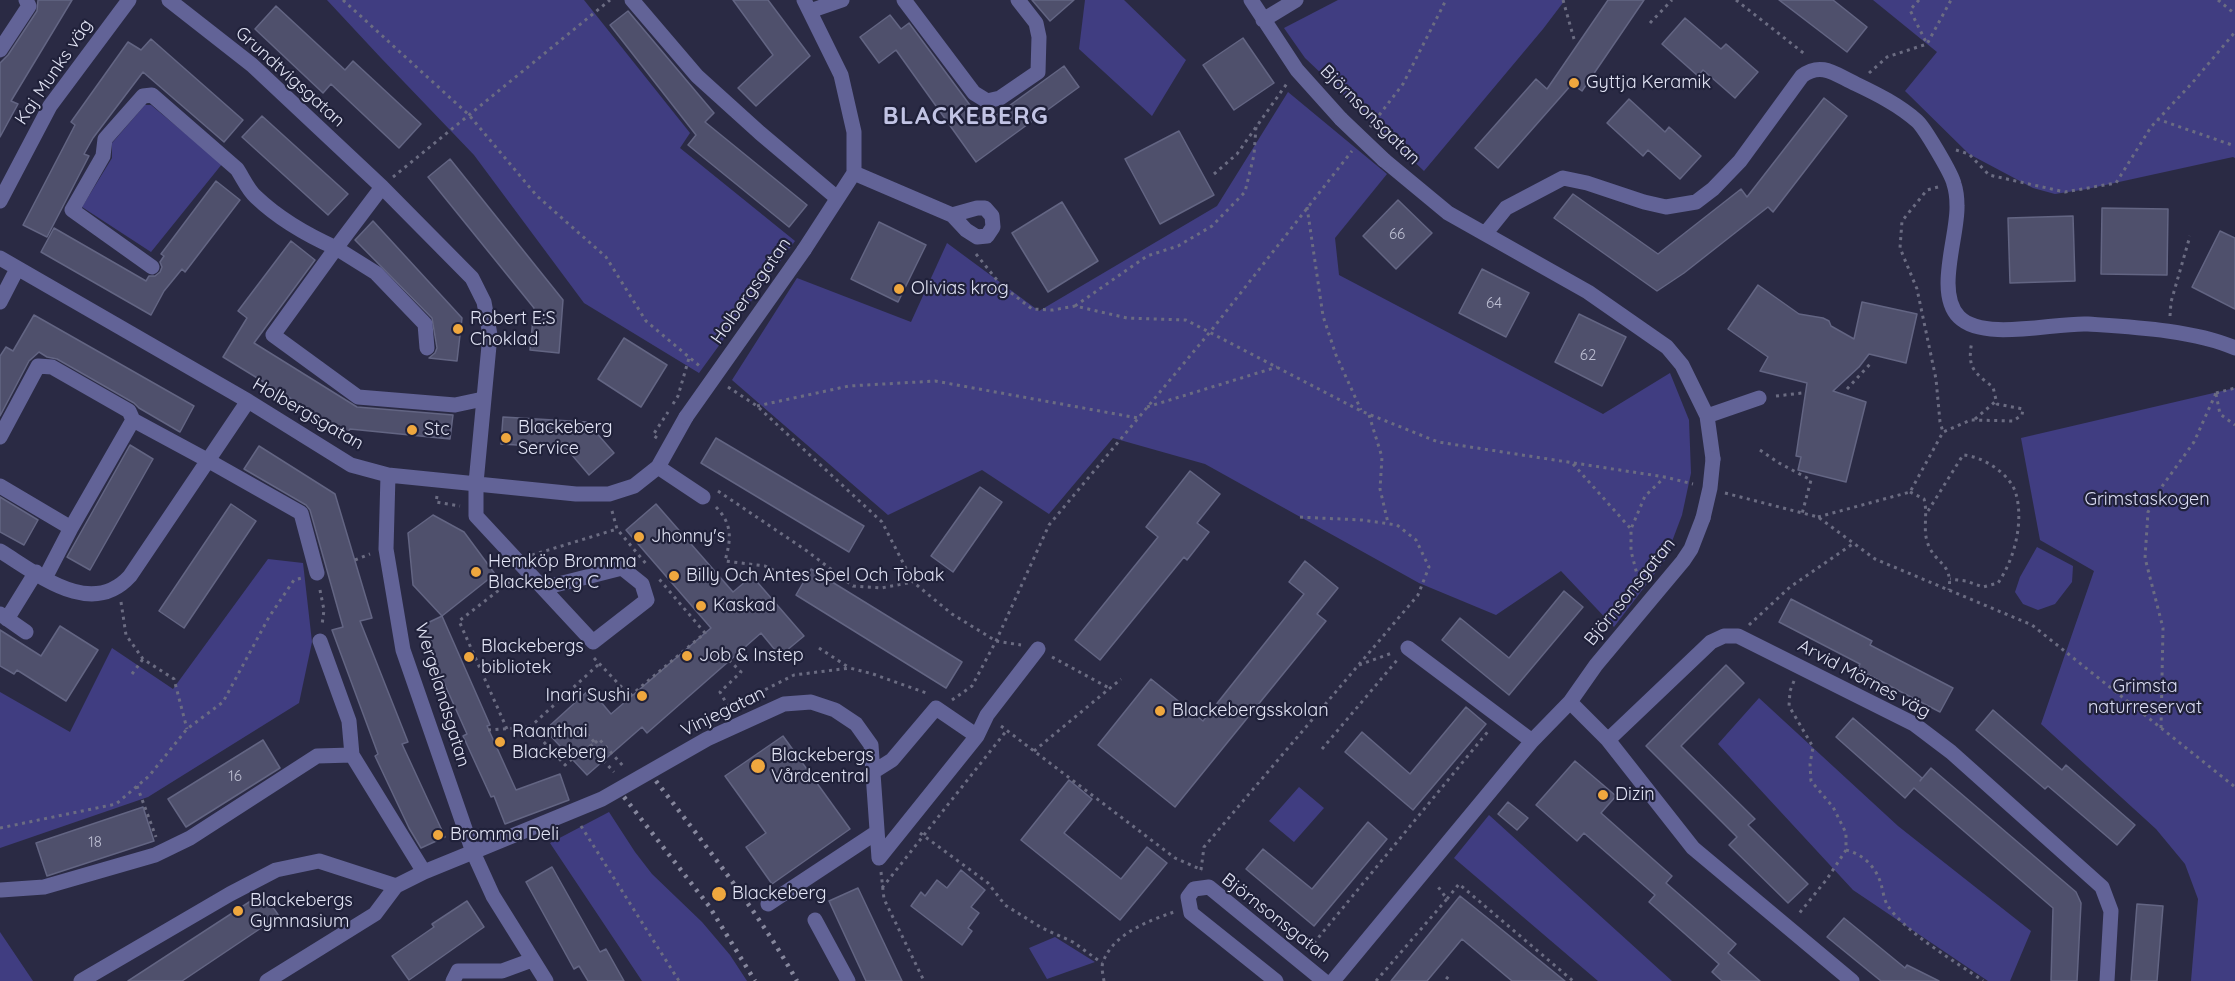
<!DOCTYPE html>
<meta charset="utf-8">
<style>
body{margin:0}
canvas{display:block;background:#2a2a44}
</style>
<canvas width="2235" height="981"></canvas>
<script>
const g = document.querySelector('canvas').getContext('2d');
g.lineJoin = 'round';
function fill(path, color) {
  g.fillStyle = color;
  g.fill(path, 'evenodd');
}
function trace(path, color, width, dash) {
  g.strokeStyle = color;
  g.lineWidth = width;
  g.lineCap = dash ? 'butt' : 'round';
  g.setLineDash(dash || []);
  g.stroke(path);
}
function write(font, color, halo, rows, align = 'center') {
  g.font = font + ' Quicksand,sans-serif';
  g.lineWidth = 4.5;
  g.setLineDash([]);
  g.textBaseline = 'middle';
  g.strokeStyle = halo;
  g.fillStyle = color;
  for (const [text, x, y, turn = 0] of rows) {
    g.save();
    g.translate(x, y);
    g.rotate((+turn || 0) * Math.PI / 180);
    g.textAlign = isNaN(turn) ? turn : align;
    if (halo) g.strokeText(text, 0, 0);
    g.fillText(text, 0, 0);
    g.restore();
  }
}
const green = new Path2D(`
 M327 0H584L690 133 680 148 795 241 699 373 584 303 474 155 381 58Z
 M1085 0H1124L1186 60 1152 116 1079 49Z
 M1338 0H1565L1543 29 1424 171 1305 58 1284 28Z
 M1873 0H2235V158L2233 157 2087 189 2055 194 2033 188 1969 154 1905 91 1937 52Z
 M1288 92 1387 174 1335 238 1339 275 1603 414 1670 373 1689 420 1691 473 1682 515 1665 560 1614 627 1561 571 1496 615 1419 583 1205 464 1113 438 1049 514 982 470 888 515 732 380 797 278 911 322 947 243 1039 311 1217 206Z
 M145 105H151L222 164 151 252 82 207 112 158V143Z
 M2235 388V981H2191L2198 899 2185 864 2156 829 2041 724 2094 571 2040 540 2021 438Z
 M2037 547 2073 566 2072 582 2055 604 2038 610 2023 604 2015 592 2020 577Z
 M268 559 303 563 312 642 299 703 148 797 0 848V692L70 732 112 648 173 689Z
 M1759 698 1898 826 2031 931 2010 981H1988L1853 890 1718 744Z
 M1299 787 1324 808 1294 842 1269 821Z
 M609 812 635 852 652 874 702 922 730 955 747 981H642L550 843Z
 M1489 815 1672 981H1598L1454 858Z
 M0 932 33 981H0Z
 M1055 937 1095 962 1047 979 1029 948Z`);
const building = new Path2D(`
 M38 0H72L11 101 18 104 0 137V63L8 55 37 11Z
 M733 0H768L810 56 756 106 738 88 773 55Z
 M1032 0H1074L1050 21Z
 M1608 0H1644L1582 91 1572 84 1498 168 1475 148 1536 79 1547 89Z
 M1779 0H1833L1867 27 1847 52Z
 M276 6 345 70 353 61 421 124 399 148 331 84 323 93 255 29Z
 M628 11 714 113 705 122 807 205 789 227 688 145 696 135 610 25Z
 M890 15 901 29 909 23 984 124 1064 66 1079 87 976 162 896 50 879 63 860 37Z
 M1685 18 1721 49 1726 44 1758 72 1735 98 1703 70 1698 76 1662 44Z
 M1243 38 1274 83 1234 110 1203 65Z
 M151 39 243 120 224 142 143 72 93 138 84 154 89 156 47 237 23 225 75 125 71 122 128 42 141 50Z
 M1824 98 1847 116 1773 212 1768 207 1684 273 1657 291 1554 218 1573 194 1658 254 1741 189 1747 197Z
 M1629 99 1665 132 1669 127 1701 156 1680 179 1648 150 1643 156 1607 123Z
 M262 116 348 194 328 215 242 137Z
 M1179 131 1214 195 1160 224 1125 159Z
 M450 159 563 300 559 353 530 350 534 308 428 177Z
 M216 181 240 200 185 272 182 269 164 291 151 315 41 252 54 228 146 281 149 276H155L160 272 162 267 160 262 164 256 161 254Z
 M1398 200 1432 233 1396 269 1363 236Z
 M1062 202 1098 261 1048 292 1012 233Z
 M2102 208 2168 209 2167 275 2101 274Z
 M2073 216 2075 281 2010 283 2008 218Z
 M373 221 462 318 457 361 429 358 435 353 437 348 432 318 355 240Z
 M879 222 926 245 898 302 851 279Z
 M2220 231 2235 238V309L2192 287Z
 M291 241 315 260 254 343 357 407 453 415 450 439 350 429 347 433 223 357 247 318 238 311Z
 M1482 269 1529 293 1506 337 1459 313Z
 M1758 285 1799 314 1823 318 1829 321 1831 326 1854 339 1862 302 1917 314 1906 363 1869 354 1859 367 1833 391 1866 402 1846 482 1798 470 1801 457 1796 456 1807 383 1760 371 1768 357 1728 329Z
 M1579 314 1626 337 1602 386 1555 362Z
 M34 315 194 406 180 432 139 408 134 403 57 359 47 357 39 352 29 361 0 416V356L6 347 13 351Z
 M624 338 667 365 641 407 598 379Z
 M503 417 587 422 614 453 589 475 566 448 501 444Z
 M716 438 864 526 849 552 701 463Z
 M130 445 153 459 90 570 67 557Z
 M259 446 335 494 372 618 360 621 408 742 402 744 445 837 421 848 409 828 375 756 378 754 332 630 343 627 310 510 306 505 244 469Z
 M1190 471 1220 494 1197 523 1209 532 1187 560 1184 557 1100 660 1075 640 1158 537 1146 527Z
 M980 487 1002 502 953 572 931 556Z
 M0 497 38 520 24 545 0 532Z
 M231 504 256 521 184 628 159 611Z
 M656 504 733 592 752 576 804 636 780 656 761 633 647 733 642 727 587 775 545 730 590 689 611 714 711 628 626 530Z
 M433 515 464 532 495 574 442 616 413 585 408 533Z
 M1305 561 1338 588 1317 614 1326 621 1175 807 1098 745 1151 679 1203 721 1304 594 1289 582Z
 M811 569 962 662 946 688 796 595Z
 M1564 591 1583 607 1509 695 1442 640 1460 618 1509 658Z
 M1791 599 1872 641 1870 645 1953 688 1940 712 1857 669 1860 664 1779 622Z
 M442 616 490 725 487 726 516 790 560 774 569 800 505 824 494 796 491 797 463 736 467 734 419 627Z
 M60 626 98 650 66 701 17 670 14 674 0 666V630L41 656Z
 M1726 665 1744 683 1681 746 1755 819 1748 825 1808 884 1788 903 1729 845 1737 837 1646 746Z
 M1466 707 1486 724 1413 810 1345 752 1362 732 1410 774Z
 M1993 710 2062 770 2066 765 2135 825 2117 845 2048 786 2045 789 1976 730Z
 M1853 718 1922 778 1920 781 1931 768 2076 892 2081 903 2077 981H2051L2053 908 1914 788 1905 798 1836 737Z
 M783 736 850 829 772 884 746 847 766 833 725 776Z
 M263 740 280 768 186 827 168 799Z
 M1575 761 1616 796 1601 813 1672 876 1666 883 1736 944 1728 953 1760 981H1722L1712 972 1719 964 1649 902 1655 895 1584 833 1577 841 1536 805Z
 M1069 780 1092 799 1064 833 1121 879 1147 847 1167 863 1120 920 1021 840Z
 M1508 802 1528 818 1517 830 1498 814Z
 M143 807 154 841 47 876 36 843Z
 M1368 822 1387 839 1314 926 1246 869 1263 849 1312 889Z
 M552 867 600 952 606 949 624 981H588L579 966 574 969 526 882Z
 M961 870 985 890 971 907 979 913 968 928 972 931 962 945 911 906 921 892 925 896 937 880 947 888Z
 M858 888 902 981H866L841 927 829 901Z
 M263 893 279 916 182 981H128Z
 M1460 896 1485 916 1565 981H1512L1462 939 1427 981H1391Z
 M467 901 484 927 409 980 392 956 434 927 432 924Z
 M2137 904 2163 906 2157 981H2131Z
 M1844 918 1905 968 1907 965 1939 981H1881L1827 937Z`);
const path = new Path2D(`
 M343 0 469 115 537 196 606 257 646 321 702 368
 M1563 0 1574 39
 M1736 0 1806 55
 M1919 0 1910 10 1927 44
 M2218 0 2235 14
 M1650 23 1672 0
 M1869 73 1887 57 1927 44 1951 0
 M2157 119 2235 146
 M1370 127 1403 84 1446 0
 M1956 150 1969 154 1989 175 2065 192 2116 183 2151 127 2193 82 2235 32
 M1214 174 1237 154 1288 82
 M393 177 610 0
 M1938 187 1927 190 1902 221 1900 248 1917 289 1936 379 1940 422 1943 432
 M1307 207 1323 316 1336 355 1361 410
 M976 254 1001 285 1032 309 1053 310 1075 306 1127 318 1186 320 1361 411 1438 442 1665 477 1693 484
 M1075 306 1147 256 1178 246 1212 226 1245 192 1254 155 1256 127
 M2170 316 2171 302 2190 236
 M728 387 757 406 882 522 913 582 952 614 996 641 1021 645
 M1847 389 1871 363
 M2216 393 2235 388
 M2216 394 2220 414 2235 425
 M1776 396 1802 393
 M673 404 678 396 689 358
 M757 406 849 386 935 381 1138 418
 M1147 407 1277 367
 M1369 415 1382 457 1380 489 1388 523
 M1975 419 1996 401
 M657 438 653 435 668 412
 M1760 450 1779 463 1811 480 1802 514
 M1573 464 1631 529
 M718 491 807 551 853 586 881 588 913 582
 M1910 492 1924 499C1928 513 1923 528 1927 541 1934 565 1953 561 1949 590
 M1725 493 1818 517 1875 559 2032 625 2235 787
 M437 496 436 502 460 506
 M716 507C733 525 731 539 725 561L765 566 792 579
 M612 511 617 529 647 565
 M1928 511 1963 455C1982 456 2011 474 2016 494 2024 523 2014 560 1998 583L1983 587 1966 581 1950 579
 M1818 517 1910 492 1943 432 1971 420 2013 421 2022 415 2023 409 1997 404 1993 387C1973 372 1967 367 1972 341
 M532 555 617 529
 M355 560 370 554
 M1640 586 1631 551V529L1645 496 1665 477
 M320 590 324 610 322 625
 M121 602 126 635 143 659 174 679 187 729
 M1749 625 1790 587 1854 543
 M819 648 848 667
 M1052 657 1109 688
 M594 658 630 696 705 633 659 579
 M729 660 741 672 720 692 729 708 794 675 850 668 873 674 929 694
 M1359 665 1392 653
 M132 674 143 659
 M1794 681 1790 691 1789 706 1813 747 1810 764 1811 781 1833 807 1846 833V850L1827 879 1797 916
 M952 700 972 686 996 641 1049 525 1210 332 1352 151
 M1001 726 1175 858 1202 870
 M2161 728 2163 628 2145 558 2148 512 2163 485 2194 442 2216 393
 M507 729 459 621 512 580
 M488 730 530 727
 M587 734 595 743 590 746 614 772
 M595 743 599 739 624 767
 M453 745 465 740
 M1322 749 1398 659
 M1034 751 1121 679
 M572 759 565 765 530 727 599 664
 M137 786 156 837
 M581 826 679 981
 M0 828 116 804 149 776 187 729 223 702 269 617 294 580 302 578
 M920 833 988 883 1005 905 1042 928 1073 942 1102 963
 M1846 850C1863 854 1876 867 1881 884 1883 891 1884 900 1888 906 1907 934 1955 961 1983 981
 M1201 870 1204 847 1418 595 1429 567 1416 540 1397 525 1362 520 1298 517
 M881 872 884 899 924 981
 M882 888 1007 730
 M1447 899 1459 884 1573 981
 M1309 949 1490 729
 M1446 977 1451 981
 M1104 981C1103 975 1101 967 1103 962 1113 934 1148 921 1174 912
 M1376 981 1447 899 1436 884`);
const minor = new Path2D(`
 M169 0 252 65 382 187 472 278 484 302 490 335 476 483V516L593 642 647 600 642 584 622 568 543 588
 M632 0 697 76 760 133 837 198
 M804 0 841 75 854 132V173L804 250
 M904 0 974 93 987 101 1000 98 1038 72 1039 37 1036 23 1018 0
 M1251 0 1297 70 1341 119
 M810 11 842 0
 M1263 20 1296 0
 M0 50 29 6 26 0
 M1384 160 1448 213 1588 292 1667 347 1682 365 1707 416 1713 459
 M854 173 952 215 966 230 977 237 987 236 993 227 992 216 985 208H977L952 215
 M382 187 336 248 376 273 425 324 427 348
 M0 201 50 106 129 0
 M1485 234 1506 208 1563 178 1587 183 1644 202 1666 207 1696 202 1713 189 1740 161 1802 76C1822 61 1836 75 1856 84 1877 94 1899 105 1917 121 1924 127 1952 174 1954 184 1956 190 1957 199 1957 206 1958 236 1935 293 1959 317 1984 342 2055 322 2088 324 2132 327 2194 330 2235 348
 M0 258 248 401 351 465 388 475 576 494H609L634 486 658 467 703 497
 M152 267 72 210 103 156 105 139 143 96 152 95 237 169C243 178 248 190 256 197 279 219 307 235 336 248L273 335 358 397 455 405 483 399
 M0 302 17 269
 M1707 416 1759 398
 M133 420 209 461 301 513 317 573
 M0 437 38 366 52 367 129 411 133 420 71 528 45 578
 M658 467 686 417
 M388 475 386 549 403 650 473 852 602 799 707 739 784 704 811 702 835 710 856 724 871 745 879 858 977 736 987 715 1038 649
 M0 486 71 528
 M0 551C38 574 91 619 130 576L248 401
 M0 614 26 632
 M7 619 36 572
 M320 641 349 721 352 755 424 872
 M1408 648 1532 741
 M1570 702 1608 740 1693 848 1852 981
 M1608 740 1711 642 1724 636H1738L1914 724 1951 752 2102 887 2111 911 2107 981
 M873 772 892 760 936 708 977 736
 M396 886 424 872 473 852 493 896 546 981
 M1 890 44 887 155 855 190 838 317 756 352 755
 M768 904 877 832
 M815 920 848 981
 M81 981 230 894 276 870 319 861 396 886 375 914 267 981
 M453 981 458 971H502L532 960
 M1276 981 1191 913 1188 897 1194 889 1209 887 1324 981
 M1333 981 1532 741 1570 702 1596 665 1683 561 1691 549 1703 518`);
const rail = new Path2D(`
 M656 781C705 845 757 910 797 981
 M624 797 709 906 755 981`);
const minorBridge = new Path2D(`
 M1341 119 1384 160
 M686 417 804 250
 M1703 518 1710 488 1713 459`);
const markers = [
 [1574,83,6,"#efa73e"],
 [899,289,6,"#efa73e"],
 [458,329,6,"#efa73e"],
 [412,430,6,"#efa73e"],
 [506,438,6,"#efa73e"],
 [639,537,6,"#efa73e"],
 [476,572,6,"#efa73e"],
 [674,576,6,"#efa73e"],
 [701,606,6,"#efa73e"],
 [687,656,6,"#efa73e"],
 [469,657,6,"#efa73e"],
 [642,696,6,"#efa73e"],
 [1160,711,6,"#efa73e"],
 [500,742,6,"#efa73e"],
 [758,766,8,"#efa73e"],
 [1603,795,6,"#efa73e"],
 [438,835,6,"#efa73e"],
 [719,894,8,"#efa73e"],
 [238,911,6,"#efa73e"]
];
const numberNames = [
 ["66",1397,234],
 ["64",1494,303],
 ["62",1588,355],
 ["16",235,776],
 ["18",95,842]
];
const streetNames = [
 ["Kaj Munks väg",54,72,-56],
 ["Grundtvigsgatan",290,77,42],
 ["Björnsonsgatan",1370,115,45],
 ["Holbergsgatan",751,291,-55],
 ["Holbergsgatan",308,414,30],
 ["Björnsonsgatan",1630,592,-51],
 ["Arvid Mörnes väg",1864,679,28],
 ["Wergelandsgatan",442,695,73],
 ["Vinjegatan",723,712,-26],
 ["Björnsonsgatan",1276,918,38]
];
const poiNames = [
 ["Gyttja Keramik",1586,83],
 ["Olivias krog",911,289],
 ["Robert E:S",470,319],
 ["Choklad",470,340],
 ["Blackeberg",518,428],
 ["Service",518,449],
 ["Stc",424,430],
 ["Jhonny's",651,537],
 ["Hemköp Bromma",488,562],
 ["Blackeberg C",488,583],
 ["Billy Och Antes Spel Och Tobak",686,576],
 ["Kaskad",713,606],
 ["Blackebergs",481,647],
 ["bibliotek",481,668],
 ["Job & Instep",699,656],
 ["Inari Sushi",630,696,"right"],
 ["Blackebergsskolan",1172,711],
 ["Raanthai",512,732],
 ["Blackeberg",512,753],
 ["Blackebergs",771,756],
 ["Vårdcentral",771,777],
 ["Dizin",1615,795],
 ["Bromma Deli",450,835],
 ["Blackeberg",732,894],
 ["Blackebergs",250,901],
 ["Gymnasium",250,922]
];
const parkNames = [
 ["Grimstaskogen",2147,500],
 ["Grimsta",2145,687],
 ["naturreservat",2145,708]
];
const districtNames = [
 ["BLACKEBERG",966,117]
];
fill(green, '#403d81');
fill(building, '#4f506c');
trace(building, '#636583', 1.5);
trace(path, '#6b6c82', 3, [3, 4.5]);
trace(minor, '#626397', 15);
trace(rail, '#86879d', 4.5, [3, 6]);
trace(minorBridge, '#626397', 15);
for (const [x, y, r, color] of markers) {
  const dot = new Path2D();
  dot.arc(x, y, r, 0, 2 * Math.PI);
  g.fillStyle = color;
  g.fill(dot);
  trace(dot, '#20213a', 2);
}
write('15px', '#bcbed2', null, numberNames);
write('18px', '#e1e3f4', '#20213a', streetNames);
write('18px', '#e1e3f4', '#20213a', poiNames, 'left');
write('18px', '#dbddf3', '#20213a', parkNames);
g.letterSpacing = '1.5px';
write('bold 24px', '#c2c4e5', '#20213a', districtNames);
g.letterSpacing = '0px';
</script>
